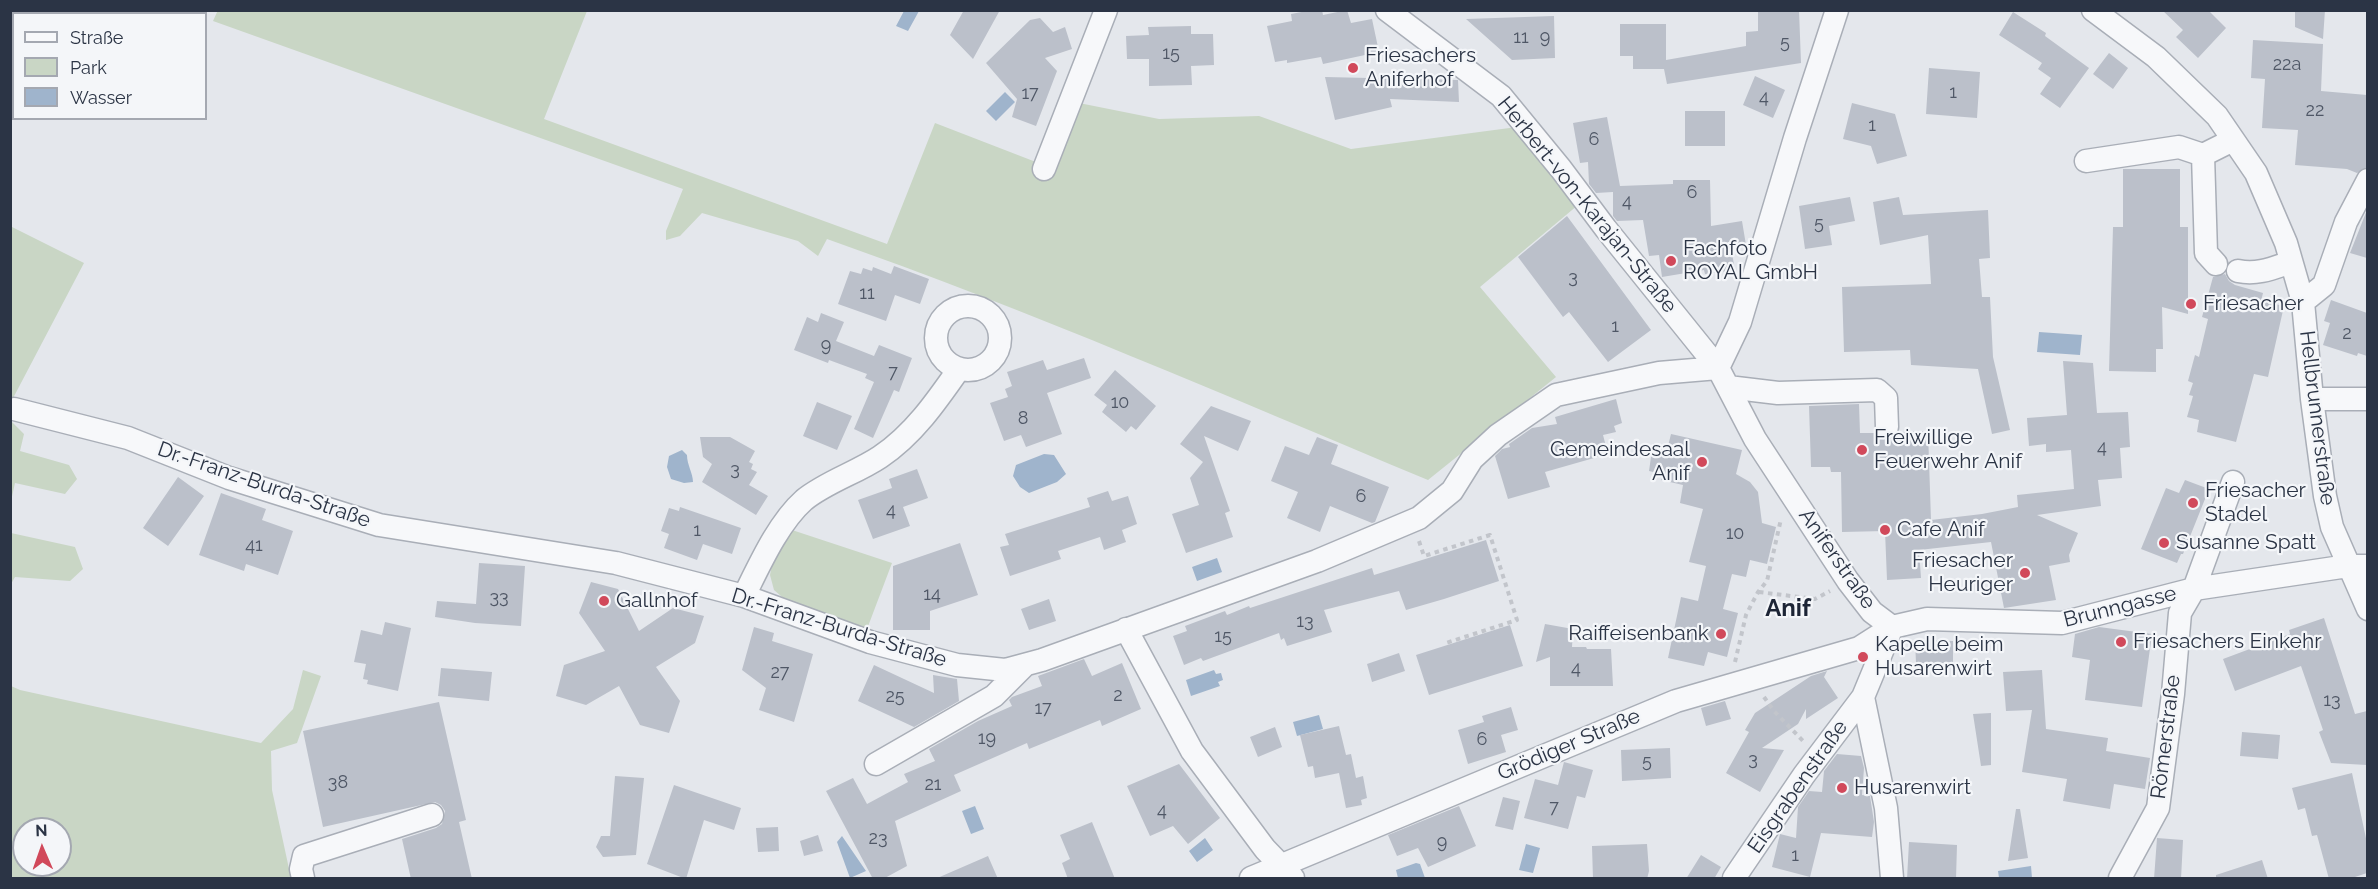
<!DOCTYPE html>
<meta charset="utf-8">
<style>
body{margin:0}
#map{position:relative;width:2378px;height:889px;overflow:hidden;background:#e4e7ec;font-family:Raleway,sans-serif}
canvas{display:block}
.frame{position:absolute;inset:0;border:12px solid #2b3445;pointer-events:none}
.legend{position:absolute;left:12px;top:12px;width:195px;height:108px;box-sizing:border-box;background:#f4f6f9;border:2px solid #a4a8b1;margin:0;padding:8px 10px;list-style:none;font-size:18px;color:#2b3445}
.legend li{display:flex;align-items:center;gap:12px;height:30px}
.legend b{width:30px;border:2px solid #a4a8b1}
.north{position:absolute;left:12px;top:817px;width:60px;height:60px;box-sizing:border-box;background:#f4f6f9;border:2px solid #a4a8b1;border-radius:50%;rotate:358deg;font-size:16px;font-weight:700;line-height:24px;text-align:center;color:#2b3445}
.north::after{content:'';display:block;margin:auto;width:21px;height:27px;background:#d1495b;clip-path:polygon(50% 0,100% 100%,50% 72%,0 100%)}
</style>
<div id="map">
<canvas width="2378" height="889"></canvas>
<div class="frame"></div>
<ul class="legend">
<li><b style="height:8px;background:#f7f8fa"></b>Straße</li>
<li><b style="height:16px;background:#c9d6c5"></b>Park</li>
<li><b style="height:16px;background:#9fb4cc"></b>Wasser</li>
</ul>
<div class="north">N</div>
</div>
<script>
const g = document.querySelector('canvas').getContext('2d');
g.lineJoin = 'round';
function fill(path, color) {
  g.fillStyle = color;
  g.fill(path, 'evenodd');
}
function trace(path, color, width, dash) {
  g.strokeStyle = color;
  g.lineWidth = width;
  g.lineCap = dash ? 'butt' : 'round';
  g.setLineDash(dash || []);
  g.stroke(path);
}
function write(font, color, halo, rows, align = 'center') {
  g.font = font + ' Raleway,sans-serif';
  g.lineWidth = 4.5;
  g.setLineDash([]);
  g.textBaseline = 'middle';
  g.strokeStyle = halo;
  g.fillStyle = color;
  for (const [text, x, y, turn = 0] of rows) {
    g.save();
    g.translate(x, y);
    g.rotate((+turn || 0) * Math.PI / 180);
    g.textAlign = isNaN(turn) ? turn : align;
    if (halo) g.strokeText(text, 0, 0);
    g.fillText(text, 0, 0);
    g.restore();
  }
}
const green = new Path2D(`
 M218 10 587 11 544 119 887 244 935 123 1054 169 1079 103 1159 119 1259 116 1351 149 1517 127 1578 205 1480 287 1556 377 1428 480C1229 397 1031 311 827 239L818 256 798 241 702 213 680 236 666 240V231L683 189 213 21Z
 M10 226 84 263 11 402H10Z
 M11 421 24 434 20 451 69 465 77 479 65 494 15 483 11 501Z
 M792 530 892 563 867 629 789 603 774 590 770 575 773 560Z
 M11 533 75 547 83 569 70 581 15 577 11 584Z
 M303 670 321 676 297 743 271 751 272 790 291 878H11V686L20 690 261 743 293 709ZM24 829H60V865H24Z`);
const water = new Path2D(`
 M904 11H919L908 31 896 26Z
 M1005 92 1015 102 996 121 986 111Z
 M2039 332 2082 335 2080 355 2037 352Z
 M682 450 687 455C687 465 693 473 693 482L684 483 671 479 667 467 669 456Z
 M1044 454 1054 455 1066 474 1057 482 1029 493 1020 487 1013 476 1016 465Z
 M1217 558 1222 572 1197 581 1192 567Z
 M1214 670 1216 674 1221 673 1223 680 1218 682 1220 686 1191 696 1186 680Z
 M1319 715 1323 729 1297 736 1293 722Z
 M975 806 984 829 971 834 962 811Z
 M842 836 866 871 850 878 837 842Z
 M1205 838 1213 850 1197 862 1189 851Z
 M1526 844 1540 848 1533 873 1519 870Z
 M1416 863 1420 864 1425 878H1398L1396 870Z
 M2031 866 2032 878H1999L1998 871Z`);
const building = new Path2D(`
 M964 10H1000L973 59 950 35Z
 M1312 10H1322L1323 15 1347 10 1351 23 1372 19 1379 52 1323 64 1321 57 1287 63V60L1275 62 1267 26 1292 21 1291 14Z
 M1758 10H1799L1801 63 1667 84 1664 69H1633V56H1620V24H1666V60L1746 46V32L1758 31Z
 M2162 10H2208L2226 28 2198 58 2176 37 2183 30Z
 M2295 10H2325L2323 39 2295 27Z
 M2013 12 2046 33 2045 36 2089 68 2060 108 2040 94 2051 78 2038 69 2042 63 1999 35Z
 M1554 16 1555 58 1512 60 1466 19Z
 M1040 18 1053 32 1065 27 1072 49 1045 58 1057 71 1036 126 1012 117 1017 99 986 63 1030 20Z
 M1191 26V34H1213L1214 65 1191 66 1192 85 1149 86V59H1127L1126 36 1149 35 1148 27Z
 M2253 40 2323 44 2321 91 2367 95V167L2357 173 2347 169 2295 165 2298 130 2262 128 2265 79 2251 78Z
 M2109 53 2128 68 2113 89 2093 74Z
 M1929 68 1980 72 1977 118 1926 114Z
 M1755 76 1785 90 1773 118 1743 105Z
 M1325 77 1458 80 1459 102 1390 99 1392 107 1335 120Z
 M1852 103 1895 114 1907 156 1877 164 1871 146 1843 139Z
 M1685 111H1725V146H1685Z
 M1607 117 1620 186 1673 184V180H1710L1711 226 1742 221 1746 245 1731 248 1735 270 1705 274 1704 270 1662 277 1659 255 1649 256 1643 220 1617 221 1613 216V192L1596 193 1589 184 1588 162 1580 163 1573 123Z
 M2123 169H2180V227H2188V314L2162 307 2163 349H2156V372L2109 371 2113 227H2123Z
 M1850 197 1855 221 1829 226 1832 245 1805 249 1799 206Z
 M1899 197 1903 215 1988 210 1990 258 1979 259 1982 297H1990L1993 357 2010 430 1992 434 1978 369 1911 365 1910 350 1844 352 1842 287 1931 284 1928 235 1880 245 1873 202Z
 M2367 210V258L2350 253Z
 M1567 216 1651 330 1608 362 1569 312 1563 317 1518 257Z
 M894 266 929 279 920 304 895 295 886 321 838 304 850 271 861 274 863 268 872 271 873 267 891 274Z
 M2225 274 2229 281 2235 285 2263 293 2261 301 2284 306 2268 377 2254 374 2236 442 2197 432 2199 420 2187 417 2193 396 2189 395 2193 383 2188 381 2195 355 2199 357 2208 319 2202 317 2213 277Z
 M2331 300 2367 313V356L2358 353 2357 356 2323 345 2330 323 2324 321Z
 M821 313 844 322 836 341 874 356 879 345 912 358 899 392 894 390 873 438 854 429 874 382 865 378 867 374 829 360 828 363 794 350 807 317 818 322Z
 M1084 358 1091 378 1047 393 1062 434 1026 447 1021 435 1004 441 990 403 1008 397 1005 389 1012 386 1007 372 1043 360 1047 370Z
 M2063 361 2093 363 2097 413 2128 412 2130 447 2120 448 2122 478 2098 480 2101 506 2037 515 2078 533 2069 555 2070 562 2049 566 2056 600 2004 608 1991 542 1919 550 1921 578 1887 580 1885 531 1842 532 1841 472H1831L1830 467H1811L1809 406 1859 404 1860 433H1875L1880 439 1887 440 1895 438 1899 432 1928 431 1931 520 1982 514 2018 507 2017 495 2074 489 2071 450 2046 452V444L2029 446 2027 418 2067 415Z
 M1115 370 1156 406 1136 430 1131 426 1126 432 1102 412 1107 405 1094 395Z
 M1616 399 1622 423 1614 426 1616 432 1603 435 1608 454 1545 472 1550 487 1508 499 1495 456 1502 449 1510 447 1509 444 1532 428 1557 424 1555 417Z
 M817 402 852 416 837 450 803 436Z
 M1211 406 1251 421 1238 451 1204 436 1230 511 1225 513 1233 537 1186 553 1172 514 1199 505 1190 478 1203 462 1180 444Z
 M1671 434 1742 450 1736 474 1750 482 1758 492 1762 523 1776 527 1767 564 1750 560 1746 577 1732 574 1723 609 1738 613 1727 657 1708 652 1704 666 1668 658 1681 597 1698 601 1706 566 1689 562 1703 509 1680 503 1683 485 1661 480 1662 474 1649 471 1653 443 1668 446Z
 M700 437H730L755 451 749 462 753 464 751 469 757 472 749 485 768 496 756 515 702 482 712 464 703 457Z
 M1317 437 1338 445 1331 464 1389 487 1375 522 1372 523 1330 506 1320 532 1287 518 1298 492 1271 481 1285 446 1309 455Z
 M917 469 928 498 903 507 910 526 873 539 858 500 892 488 889 479Z
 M178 477 204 496 168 546 143 528Z
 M2185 480 2209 489 2183 554H2181L2177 563 2141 549 2166 488 2179 493Z
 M1108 491 1112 501 1128 496 1137 524 1122 530 1126 542 1104 550 1100 537 1058 551 1061 559 1010 576 1000 547 1009 545 1005 534 1090 507 1087 498Z
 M221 493 266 509 262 520 293 531 278 575 246 564 244 571 199 555Z
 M680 507 741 528 732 554 703 544 697 560 664 548 669 534 661 531 669 508 679 511Z
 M1486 540 1499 581 1444 599 1406 610 1399 591 1324 610 1332 632 1287 646 1284 638 1281 640 1279 633 1203 661 1201 658 1184 665 1173 636 1187 631 1185 626 1225 611 1227 615 1249 606 1250 608 1372 568 1374 575Z
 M960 543 978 595 930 611V630H893V566Z
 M479 563 525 566 521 626 475 623 435 617 437 601 476 604Z
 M591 582 618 589 639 631 673 608 704 616 695 643 656 667 680 701 669 733 640 725 619 686 586 705 556 696 564 665 605 651 579 613Z
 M1049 599 1056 621 1029 630 1021 609Z
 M2324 618 2355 714 2367 711V765L2331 763 2319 732 2323 730 2301 666 2235 691 2223 659 2290 634 2289 630Z
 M385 622 411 628 398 691 367 684 368 680 363 679 366 664 354 662 361 630 382 635Z
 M1545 624 1573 629 1572 647H1586L1587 649H1611L1613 686H1550V657L1536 662Z
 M1510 625 1523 666 1429 695 1416 655Z
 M754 627 774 633 772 641 813 654 794 722 759 710 766 688 742 670Z
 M2099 627 2152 634 2142 707 2085 700 2090 660 2072 657 2075 634Z
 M1915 640 1953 641V663H1916Z
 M1399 653 1405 671 1372 682 1367 664Z
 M1084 659 1092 676 1122 663 1141 709 1102 726 1100 720 1029 749 1027 743 954 775 961 791 895 821 907 866 883 879H873L826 791 853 778 867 804 908 782 904 774 935 761 929 749 978 721 1012 706 1009 700 1012 697 1042 686 1038 676Z
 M874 665 934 693 933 675 957 679 959 701 914 727 858 701Z
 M441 668 492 672 489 701 438 696Z
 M2042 670 2046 729 2108 738 2106 751 2150 758 2145 789 2114 784 2110 809 2063 801 2067 779 2022 772 2032 710 2006 711 2003 672Z
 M1827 671 1824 677 1838 698 1806 719V709L1798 724 1762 748 1784 750 1760 792 1726 773 1749 732 1745 730 1755 713 1811 676Z
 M1725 701 1731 719 1706 726 1701 708Z
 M439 702 466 820 459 822 472 879H411L402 839 436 828 442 824 445 811 441 805 435 802 323 827 303 731Z
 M1511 707 1518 730 1501 735 1506 752 1468 764 1458 730 1484 722 1482 716Z
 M1991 713V765L1981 766 1973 714Z
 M1339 726 1346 755 1351 754 1356 778 1363 776 1367 798 1361 800 1362 805 1346 808 1339 773 1315 778 1313 766 1308 767 1300 735Z
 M1275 727 1282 747 1258 757 1250 737Z
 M2242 732 2280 735 2278 759 2240 756Z
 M1670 748 1671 778 1622 781 1621 750Z
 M1837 754 1861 756 1864 768 1862 795 1870 796 1874 822 1872 837 1821 833 1810 877 1772 867 1780 834 1796 838 1798 807 1809 791 1822 792 1824 771Z
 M1564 762 1593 770 1585 798 1577 796 1568 829 1524 818 1535 779 1558 785Z
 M1179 764 1220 818 1188 844 1173 826 1150 836 1127 786Z
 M2352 773 2367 843V873L2349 879H2329L2317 835 2312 836 2305 808 2298 810 2292 788Z
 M615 776 644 778 636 855 603 857 596 847 601 836H610Z
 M674 785 741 808 734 830 704 820 686 879 647 864Z
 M1503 797 1520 801 1513 830 1495 826Z
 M1459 806 1476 846 1428 867 1418 848 1397 856 1388 835Z
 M2016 809H2020L2028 858 2008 861Z
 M1092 822 1115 879H1068L1062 863 1070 859 1060 835Z
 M778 827 779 851 758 852 756 828Z
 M818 835 823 851 804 856 800 841Z
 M2157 838 2183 840 2181 879H2154Z
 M1909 842 1957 845 1956 879H1907Z
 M1647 844 1649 871 1647 879H1593L1592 846Z
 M1701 855 1721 867 1714 879H1686Z
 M988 856 998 879H935Z
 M2262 860 2268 879H2216V875Z`);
const path = new Path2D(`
 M1419 541 1424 556 1490 535 1517 620 1446 643
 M1759 592 1815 599 1830 591
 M1735 662 1746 615 1758 592 1767 581 1781 519
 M1764 697 1774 711 1803 741`);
const minor = new Path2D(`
 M1387 10 1501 96 1561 169 1606 229 1718 368 1755 439 1848 581 1872 612 1892 627
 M2093 10 2156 57 2217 116 2256 173 2286 243 2303 302 2312 399 2325 496 2332 527 2368 609
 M2203 155 2206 253 2216 264
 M2086 161 2179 147 2203 155 2233 140
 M1044 169 1106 10
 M2238 271C2258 275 2273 268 2291 262
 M2303 302 2324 285 2346 222 2368 180
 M936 338a32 32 0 1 1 64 0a32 32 0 1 1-64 0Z
 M1718 368 1740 322 1795 138 1837 10
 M1728 387 1778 393 1877 390 1886 398 1887 427
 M2312 399H2368
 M14 409 128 438 229 478 379 525 616 563 744 596 870 642 957 665 1005 670 1042 660 1317 561 1419 518 1452 491 1472 459 1498 435 1556 395 1659 373 1718 368
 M744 596C759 566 778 523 804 500 826 482 856 473 880 457 913 435 936 402 959 369
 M1892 627 1863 697 1886 808 1892 878
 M1126 629 1192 751 1265 849 1293 878
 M876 764 994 696 1025 665
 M303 878 301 869 304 856 432 815
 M1251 878 1676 701 1859 648 1892 627 1927 619 2062 623 2194 589 2348 566H2368
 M1734 878 1804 775 1863 697
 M2120 878 2158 808 2173 694 2180 613 2194 589 2233 482`);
const markers = [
 [1353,68,6,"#d1495b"],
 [1671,261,6,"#d1495b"],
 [2191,304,6,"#d1495b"],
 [1862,450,6,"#d1495b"],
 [1702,462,6,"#d1495b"],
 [2193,503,6,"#d1495b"],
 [1885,530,6,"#d1495b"],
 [2164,543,6,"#d1495b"],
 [2025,573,6,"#d1495b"],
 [604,601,6,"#d1495b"],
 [1721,634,6,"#d1495b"],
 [2121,642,6,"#d1495b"],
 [1863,657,6,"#d1495b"],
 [1842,788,6,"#d1495b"]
];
const numberNames = [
 ["11",1521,38],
 ["9",1545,38],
 ["5",1785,43],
 ["15",1171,54],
 ["22a",2287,65],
 ["1",1953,93],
 ["17",1030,94],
 ["4",1764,98],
 ["22",2315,111],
 ["1",1872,126],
 ["6",1594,140],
 ["6",1692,193],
 ["4",1627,202],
 ["5",1819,224],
 ["3",1573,278],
 ["11",867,294],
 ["1",1615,327],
 ["2",2347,334],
 ["9",826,346],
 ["7",893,373],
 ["10",1120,403],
 ["8",1023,419],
 ["4",2102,448],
 ["3",735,470],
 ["6",1361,497],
 ["4",891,511],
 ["1",697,531],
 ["10",1735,534],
 ["41",254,546],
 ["14",932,595],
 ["33",499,598],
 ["13",1305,622],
 ["15",1223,637],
 ["4",1576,669],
 ["27",780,673],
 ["2",1118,696],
 ["25",895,697],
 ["13",2332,701],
 ["17",1043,709],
 ["19",987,739],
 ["6",1482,740],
 ["3",1753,760],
 ["5",1647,762],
 ["38",338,783],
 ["21",933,785],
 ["7",1554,808],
 ["4",1162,811],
 ["23",878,839],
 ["9",1442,843],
 ["1",1795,856]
];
const poiNames = [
 ["Friesachers",1365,56],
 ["Aniferhof",1365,80],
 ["Fachfoto",1683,249],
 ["ROYAL GmbH",1683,273],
 ["Friesacher",2203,304],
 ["Freiwillige",1874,438],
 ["Feuerwehr Anif",1874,462],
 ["Gemeindesaal",1690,450,"right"],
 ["Anif",1690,474,"right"],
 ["Friesacher",2205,491],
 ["Stadel",2205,515],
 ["Cafe Anif",1897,530],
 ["Susanne Spatt",2176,543],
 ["Friesacher",2013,561,"right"],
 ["Heuriger",2013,585,"right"],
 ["Gallnhof",616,601],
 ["Raiffeisenbank",1709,634,"right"],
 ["Friesachers Einkehr",2133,642],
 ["Kapelle beim",1875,645],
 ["Husarenwirt",1875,669],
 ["Husarenwirt",1854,788]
];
const streetNames = [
 ["Herbert-von-Karajan-Straße",1587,205,51],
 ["Hellbrunnerstraße",2317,418,83],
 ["Dr.-Franz-Burda-Straße",264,485,19],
 ["Aniferstraße",1837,559,55],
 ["Brunngasse",2120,607,-14],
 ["Dr.-Franz-Burda-Straße",839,628,17],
 ["Römerstraße",2166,737,-83],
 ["Grödiger Straße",1569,745,-23],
 ["Eisgrabenstraße",1798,787,-55]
];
const quarterNames = [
 ["Anif",1788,609]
];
fill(green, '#c9d6c5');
fill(water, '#9fb4cc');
fill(building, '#bbc0ca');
trace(minor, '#a9aeb7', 25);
trace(path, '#c2c5cb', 4, [4.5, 4.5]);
trace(minor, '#f7f8fa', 22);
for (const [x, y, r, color] of markers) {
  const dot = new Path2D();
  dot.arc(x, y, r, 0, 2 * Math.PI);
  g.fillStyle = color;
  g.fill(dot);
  trace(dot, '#f4f6f9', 2);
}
write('18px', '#4f5766', null, numberNames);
write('21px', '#2b3445', '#f4f6f9', poiNames, 'left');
write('21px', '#2b3445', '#f4f6f9', streetNames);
write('bold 24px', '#1d2536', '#f4f6f9', quarterNames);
</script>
